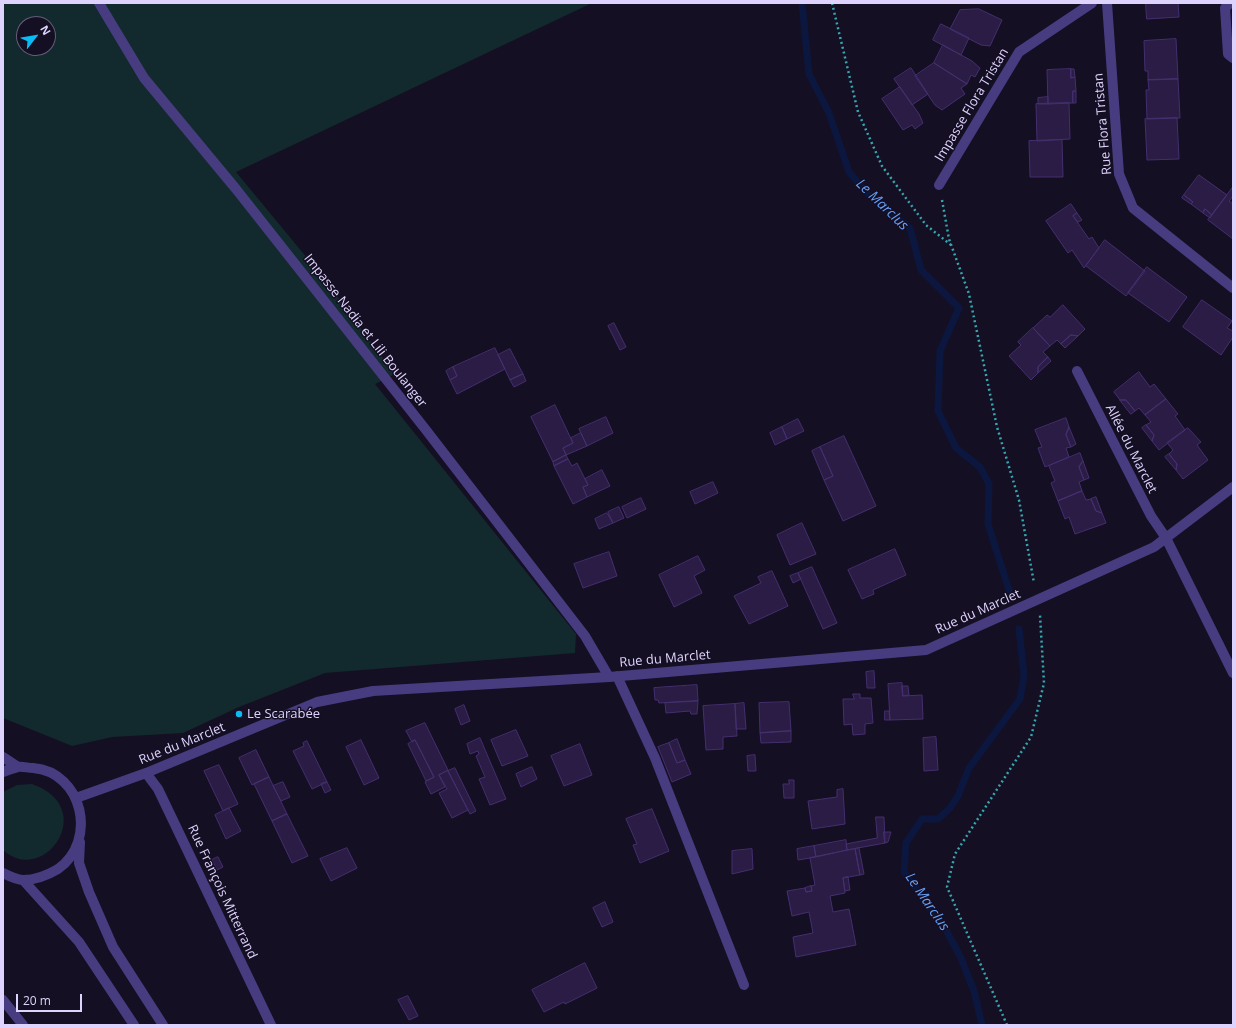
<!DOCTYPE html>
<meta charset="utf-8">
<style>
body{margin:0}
#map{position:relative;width:1236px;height:1028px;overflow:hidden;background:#150f23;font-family:"Open Sans",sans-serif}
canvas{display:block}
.frame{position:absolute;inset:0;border:4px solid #ded3fd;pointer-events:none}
.north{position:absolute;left:16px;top:16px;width:40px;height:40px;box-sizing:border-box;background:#150f23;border:1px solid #655d7a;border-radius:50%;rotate:59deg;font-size:11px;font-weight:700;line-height:16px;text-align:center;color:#ded3fd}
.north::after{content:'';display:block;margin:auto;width:14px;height:18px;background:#0abbf3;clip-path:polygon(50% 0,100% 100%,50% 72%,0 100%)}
.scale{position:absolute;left:16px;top:994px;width:66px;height:18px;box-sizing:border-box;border:2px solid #ded3fd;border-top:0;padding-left:5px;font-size:12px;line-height:14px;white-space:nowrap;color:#ded3fd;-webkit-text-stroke:3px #150f23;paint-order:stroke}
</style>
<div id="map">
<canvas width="1236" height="1028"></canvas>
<div class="frame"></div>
<div class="north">N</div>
<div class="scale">20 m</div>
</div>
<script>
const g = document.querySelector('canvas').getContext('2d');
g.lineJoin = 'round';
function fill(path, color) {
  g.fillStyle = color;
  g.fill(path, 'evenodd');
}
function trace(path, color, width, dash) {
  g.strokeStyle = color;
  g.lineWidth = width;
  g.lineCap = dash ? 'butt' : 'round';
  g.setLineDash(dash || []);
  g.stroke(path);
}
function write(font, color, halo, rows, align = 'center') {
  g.font = font + ' "Open Sans",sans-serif';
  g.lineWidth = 3;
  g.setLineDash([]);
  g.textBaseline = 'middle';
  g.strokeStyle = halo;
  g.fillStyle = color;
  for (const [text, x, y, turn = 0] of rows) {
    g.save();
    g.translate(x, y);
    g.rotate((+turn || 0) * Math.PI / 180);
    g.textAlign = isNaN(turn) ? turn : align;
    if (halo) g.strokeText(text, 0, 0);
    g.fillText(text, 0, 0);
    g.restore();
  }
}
const green = new Path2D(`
 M3 3H592L236 172 322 276 395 374 375 384 576 634 575 653 325 673 239 707 183 733 112 737 72 746 3 718ZM24 24H48V48H24Z
 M32 784C100 808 44 887 3 850V792L17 785Z`);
const stream = new Path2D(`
 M802 3 809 74 829 113 849 172 868 194 910 228 921 270 959 308 940 351 938 411 956 448 980 467 989 484 988 524 1009 590
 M982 1025 974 991 961 958 945 928 904 872 906 843 922 819H938L950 808 958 796 969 768 1020 699 1024 676 1019 629`);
const building = new Path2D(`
 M1146 3H1178L1179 17 1147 19Z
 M979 9 1002 20 990 46 981 45 950 29 960 10Z
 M941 24 969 38 961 55 933 40Z
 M1176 39 1178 79 1148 80V71H1145L1144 41Z
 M943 45 972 61 980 68 975 77 971 75 967 84 934 63Z
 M934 63 967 84 961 88 965 94 942 110 935 105 915 76Z
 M911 68 928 94 912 105 894 79Z
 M1071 69V78L1075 77 1076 91H1073V103L1048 104 1047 70Z
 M1071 69H1074L1075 77 1071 78Z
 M1178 79 1180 118 1147 119 1146 90H1149L1148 80Z
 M900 87 919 114 923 123 915 129 912 125 903 130 882 99Z
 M1073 91H1076V103H1073Z
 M1048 97V104H1038V98Z
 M1069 103 1070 139 1037 141 1036 104Z
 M1177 118 1179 159 1147 160 1145 119Z
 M1062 140 1063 177H1030L1029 141Z
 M1199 175 1227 195 1212 215 1205 209 1203 213 1191 204 1193 202 1184 195Z
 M1233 187V196L1229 201 1233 204V239L1208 220Z
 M1184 195 1193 202 1191 204 1182 198Z
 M1071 204 1077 213 1073 216 1089 239 1092 237 1099 248 1084 268 1072 250 1068 253 1046 221Z
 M1205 209 1212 215 1210 218 1203 213Z
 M1077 213 1082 220 1078 222 1073 216Z
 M1105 240 1145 271 1126 296 1086 266Z
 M1147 267 1187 297 1169 322 1128 293Z
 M1202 300 1232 321 1227 328 1233 331V337L1221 355 1183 327Z
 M1063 305 1085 329 1078 336 1071 335 1061 344 1057 340 1050 346 1033 328 1047 315 1050 317Z
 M614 323 626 347 620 350 608 326Z
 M1033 328 1050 346 1043 352 1048 357 1038 367V373L1031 380 1009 356 1021 345 1018 342Z
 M1071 335 1078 336 1065 348 1061 344Z
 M495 348 505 369 457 394 450 380 457 376 453 367Z
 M510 349 523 374 510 380 498 355Z
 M1048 357 1051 361 1038 373V367Z
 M453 367 457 376 450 380 446 371Z
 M1139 372 1150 387 1154 384 1166 399 1145 415 1139 408 1135 411 1126 400H1120L1114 392Z
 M523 374 526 381 514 387 510 380Z
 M1166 399 1178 414 1175 416 1185 430 1159 450 1152 441 1154 435 1146 425 1151 422 1145 415Z
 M1120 400H1126L1135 411 1131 414Z
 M555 405 573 443 563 448 566 455 553 462 531 417Z
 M606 417 613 433 587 446 579 429Z
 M1066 418 1069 427 1066 435 1071 447 1066 448 1069 457 1045 467 1038 448 1042 447 1035 430Z
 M798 419 804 431 787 439 782 427Z
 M1146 425 1154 435 1152 441 1142 428Z
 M782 427 787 439 775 445 770 433Z
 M1069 427 1076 444 1071 447 1066 435Z
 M1188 428 1201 442 1197 445 1208 460 1183 479 1176 470 1177 464 1169 454 1173 450 1167 443Z
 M581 433 587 446 566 455 563 448 573 443 571 438Z
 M844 436 876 506 843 521 824 480 833 476 820 447Z
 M820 447 833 476 824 480 812 451Z
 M1080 453 1083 461 1079 467 1084 480 1079 482 1082 491 1058 501 1051 483 1055 481 1049 466Z
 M1169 454 1177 464 1176 470 1165 457Z
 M566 455 568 459 554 466 553 462Z
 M568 459 572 466 577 463 588 485 583 487 587 497 573 504 554 466Z
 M1083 461 1089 478 1084 480 1079 467Z
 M602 470 610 486 587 497 583 487 588 485 585 479Z
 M713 482 718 493 695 504 690 492Z
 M1082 491 1086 500 1091 499 1096 511 1102 513 1106 523 1075 534 1069 517 1065 519 1058 501Z
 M1096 497 1102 513 1096 511 1091 499Z
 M641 498 646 509 627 518 622 507Z
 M619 507 624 518 613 523 608 512Z
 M607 513 613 523 599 529 595 519Z
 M802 523 816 554 790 565 777 535Z
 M895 549 906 575 873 590 874 594 862 599 848 570Z
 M609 552 617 576 583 588 574 564Z
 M698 556 705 570 694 576 702 593 674 607 659 575Z
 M812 567 837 623 823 629 798 573Z
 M772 571 788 606 749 624 734 596 761 583 758 577Z
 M798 573 801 579 793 583 790 576Z
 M874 671 875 688H867L866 672Z
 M902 683 903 696 922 695 923 719 890 720 888 684Z
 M697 685 698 701 659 703 658 700H655L654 688Z
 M902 686H908L909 695 903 696Z
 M853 694H860V698H871L873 723 865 724V734L853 735 852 724 844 725 843 699H854Z
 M698 701 697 714H691L690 711 666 713 665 703Z
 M789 702 791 731 760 733 759 703Z
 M744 703 746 729H736L735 704Z
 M735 704 737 736 723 737V749L706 750 703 706Z
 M464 705 470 721 461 725 455 709Z
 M885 711H889L890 720H885Z
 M425 723 448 770 439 775 445 787 431 794 425 782 434 777 415 740 412 742 406 731Z
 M516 730 528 756 502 766 491 740Z
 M791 731V742L761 743 760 733Z
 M936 737 938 770 924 771 923 738Z
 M480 738 506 799 490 805 479 779 485 777 476 756 479 754 478 751 470 754 467 744Z
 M677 739 685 760 677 763 669 743Z
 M361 740 379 778 364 785 346 747Z
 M415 740 434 777 426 781 408 744Z
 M307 741 327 782 312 789 293 751 304 746 303 743Z
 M669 743 677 763 685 760 691 774 672 782 658 747Z
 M580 744 592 775 564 786 551 756Z
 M256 750 269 777 252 785 239 758Z
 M755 755 756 771H748L747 756Z
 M219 765 238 804 223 811 204 771Z
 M532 767 537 779 521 787 516 774Z
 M455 768 476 811 470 814 448 771Z
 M448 771 468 810 452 818 439 793 447 789 439 775Z
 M269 777 287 814 272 821 254 784Z
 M789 780H794V798H784L783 784H789Z
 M283 782 290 797 281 801 273 786Z
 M327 782 331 790 325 793 321 784Z
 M843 789 845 824 812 829 808 801 837 797V790Z
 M229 808 241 831 226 839 215 815Z
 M652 809 669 851 640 863 633 845 637 844 626 819Z
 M287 814 308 856 292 863 272 821Z
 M876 817H884L885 843 847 850 846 844 877 838Z
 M884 832H891L888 842 885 843Z
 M846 840 847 850 816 857 814 846Z
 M814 846 816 857 798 860 797 849Z
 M347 848 357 868 331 881 320 859Z
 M859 848 864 874 860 875 855 849Z
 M752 849 753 869 732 874V851Z
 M855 849 860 875 843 878 845 893 830 896 833 912 849 909 856 945 796 957 793 937 813 933 809 912 792 916 787 891 805 888 806 892 812 891 811 886 815 885 810 858Z
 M218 857 223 867 217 870 212 860Z
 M848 877 850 890 845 891 843 878Z
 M811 886 812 891 806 892 805 888Z
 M605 902 613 922 602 927 593 908Z
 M585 963 597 988 565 1004 564 1002 544 1012 532 990Z
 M408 996 418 1016 409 1020 398 1000Z`);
const path = new Path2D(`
 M832 3 858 112 882 166 926 225 951 245
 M942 200 949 239 969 294 997 427 1019 500 1034 583
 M1007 1025 947 887 955 854 1031 737 1044 683 1040 615`);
const minor = new Path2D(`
 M99 3 144 78 236 189 426 430 585 636 609 677
 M1107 3 1119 174 1133 208 1233 288
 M1230 3 1225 8 1228 54 1233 58
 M939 185 1019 52 1092 3
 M1077 371 1151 516 1166 538 1233 673
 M617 676 655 758 744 985
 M146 773 158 789 271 1025
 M76 798 146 773 317 702 373 691 609 677 926 650 1154 547 1233 487
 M3 1000 23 1025`);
const tertiary = new Path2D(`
 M3 757 18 767
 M3 772C8 770 13 768 18 767 22 766 28 768 33 768 83 772 98 841 58 869 48 875 36 880 23 880 17 880 9 876 3 873
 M80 842 79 863 89 892 113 947 163 1025
 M23 880 79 942 134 1025`);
const markers = [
 [239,714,4,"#0abbf3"]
];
const streetNames = [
 ["Impasse Flora Tristan",972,105,-59],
 ["Rue Flora Tristan",1103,124,-95],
 ["Impasse Nadia et Lili Boulanger",365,331,52],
 ["Allée du Marclet",1131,449,63],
 ["Rue du Marclet",978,612,-24],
 ["Rue du Marclet",665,659,-5],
 ["Rue du Marclet",182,744,-22],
 ["Rue François Mitterrand",222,892,65]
];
const poiNames = [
 ["Le Scarabée",247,714]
];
const waterNames = [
 ["Le Marclus",882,205,44],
 ["Le Marclus",927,902,56]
];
fill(green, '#122a2d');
trace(stream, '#0c1740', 7);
fill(building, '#2a1c44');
trace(building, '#442f6f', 1);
trace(path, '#34a7b1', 2.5, [2, 3]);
trace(minor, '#483c80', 10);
trace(tertiary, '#483c80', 10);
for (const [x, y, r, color] of markers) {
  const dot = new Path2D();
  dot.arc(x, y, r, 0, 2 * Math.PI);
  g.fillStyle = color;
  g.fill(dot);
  trace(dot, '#150f23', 1.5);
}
write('13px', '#ded3fd', '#150f23', streetNames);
write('13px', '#ded3fd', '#150f23', poiNames, 'left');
write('italic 14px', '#66a0f9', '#150f23', waterNames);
</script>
